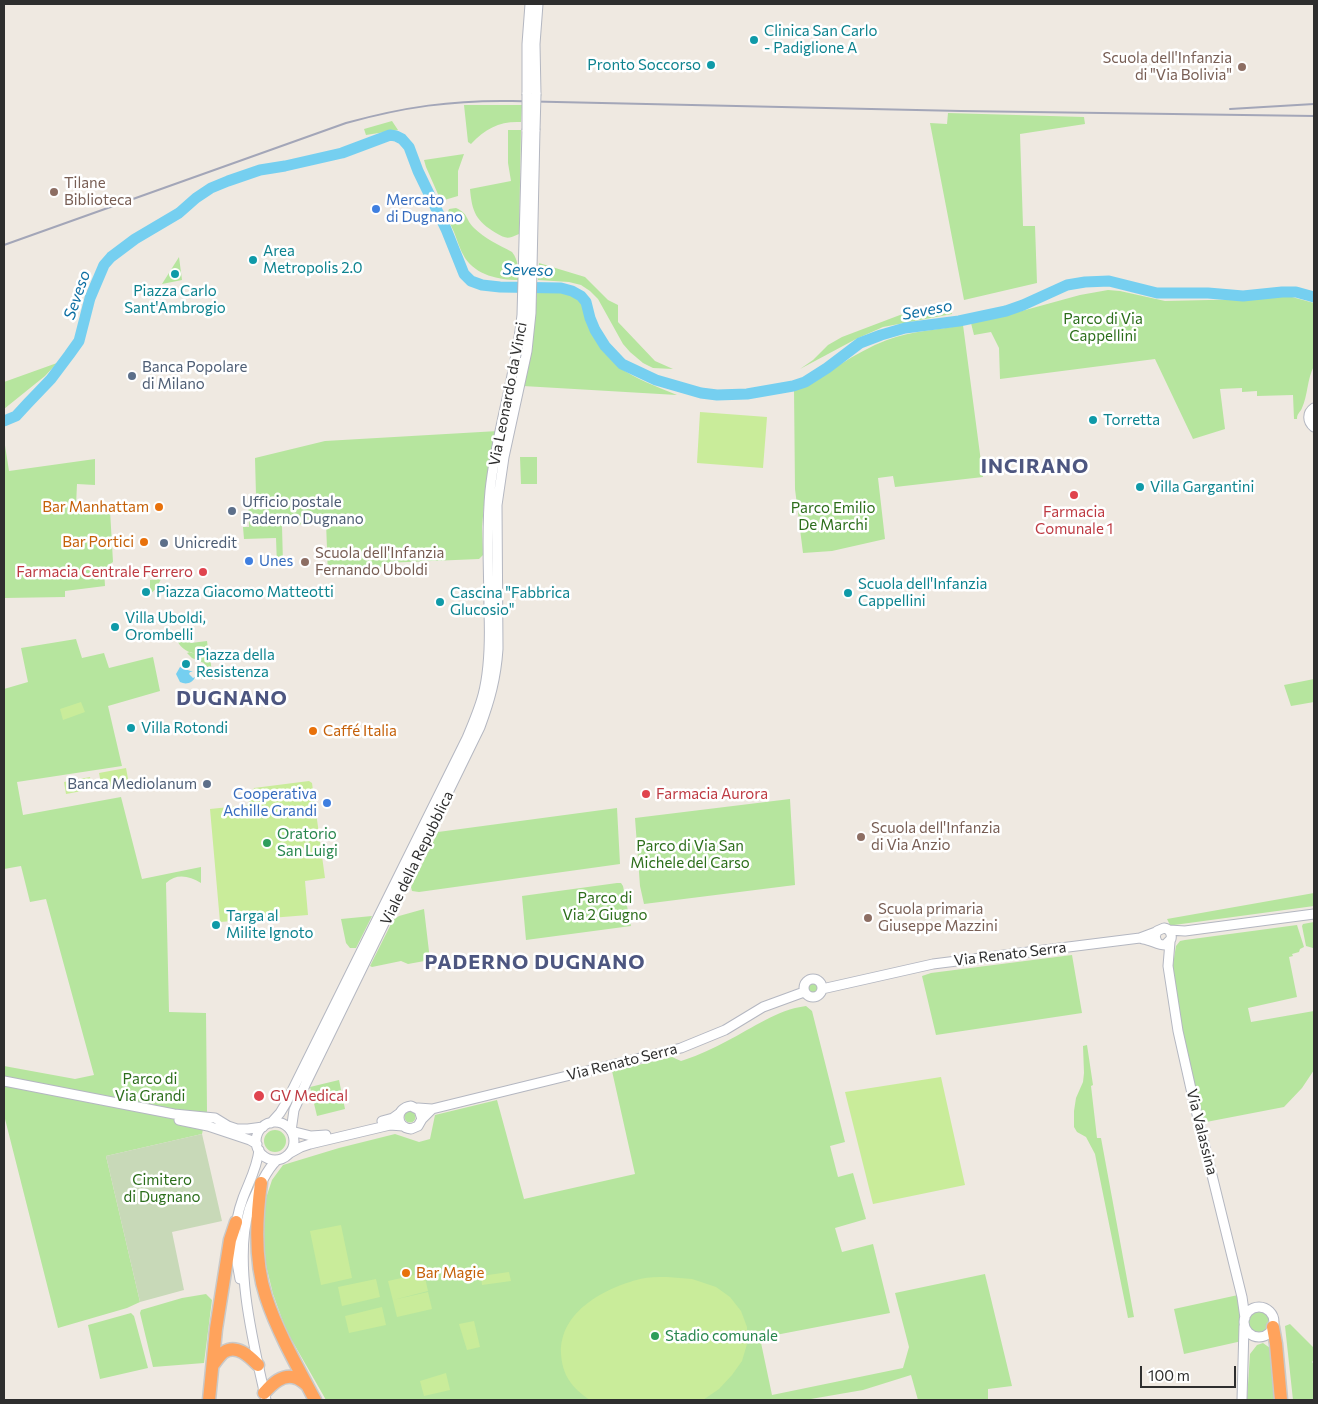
<!DOCTYPE html>
<meta charset="utf-8">
<style>
body{margin:0}
#map{position:relative;width:1318px;height:1404px;overflow:hidden;background:#efe9e1;font-family:Commissioner,sans-serif}
canvas{display:block}
.frame{position:absolute;inset:0;border:5px solid #2e2e2e;pointer-events:none}
.scale{position:absolute;left:1140px;top:1366px;width:96px;height:22px;box-sizing:border-box;border:2px solid #2e2e2e;border-top:0;padding-left:6px;font-size:15px;line-height:18px;white-space:nowrap;color:#2e2e2e;-webkit-text-stroke:4px #fff;paint-order:stroke}
</style>
<div id="map">
<canvas width="1318" height="1404"></canvas>
<div class="frame"></div>
<div class="scale">100 m</div>
</div>
<script>
const g = document.querySelector('canvas').getContext('2d');
g.lineJoin = 'round';
function fill(path, color) {
  g.fillStyle = color;
  g.fill(path, 'evenodd');
}
function trace(path, color, width, dash) {
  g.strokeStyle = color;
  g.lineWidth = width;
  g.lineCap = dash ? 'butt' : 'round';
  g.setLineDash(dash || []);
  g.stroke(path);
}
function write(font, color, halo, rows, align = 'center') {
  g.font = font + ' Commissioner,sans-serif';
  g.lineWidth = 5;
  g.setLineDash([]);
  g.textBaseline = 'middle';
  g.strokeStyle = halo;
  g.fillStyle = color;
  for (const [text, x, y, turn = 0] of rows) {
    g.save();
    g.translate(x, y);
    g.rotate((+turn || 0) * Math.PI / 180);
    g.textAlign = isNaN(turn) ? turn : align;
    if (halo) g.strokeText(text, 0, 0);
    g.fillText(text, 0, 0);
    g.restore();
  }
}
const green = new Path2D(`
 M464 105H522L521 122C500 121 486 128 471 144L468 142Z
 M948 113 1084 117 1085 124 1020 134 1023 226H1035L1037 283 964 300 930 123 947 124Z
 M392 121 398 130 366 135 364 129Z
 M508 130H521L519 234C508 239 506 239 496 233 476 221 472 212 470 189L511 181 508 163Z
 M464 154 458 171V196L441 201 426 167 424 160Z
 M456 208C469 214 465 219 474 228 484 238 499 245 512 252 519 261 518 269 518 280 499 280 476 275 465 258 460 250 457 240 454 232 451 225 445 217 449 209Z
 M179 257 182 280 162 284Z
 M539 263 585 277 608 300 618 305V322L655 361 673 369 653 368 643 363 630 352 623 344 598 299 590 291 581 285 569 282 538 280Z
 M1108 290 1120 291 1165 301 1253 299 1280 296 1292 297 1314 303V366C1307 379 1308 395 1302 408 1300 413 1297 413 1297 419H1294L1293 395 1257 396V391L1242 392V388L1220 389 1225 429 1193 439 1155 359 1000 379 999 348 991 332 974 335 971 323 1018 312 1080 295Z
 M537 292C553 292 573 290 583 305 586 310 586 317 588 323 592 336 608 358 619 367 635 379 658 387 677 395L523 386 532 350Z
 M950 306 952 314 883 327 856 339 800 369 813 360 828 345 842 337 900 315Z
 M963 325 983 477 895 487 893 476 878 478 885 539 832 551 803 553 795 489 794 389C827 376 854 352 887 340 911 331 938 330 963 325Z
 M57 363 45 376 4 409V382Z
 M498 431 485 494 482 527 483 555 479 559 384 563 377 573 328 576 326 522 282 526 283 564 277 565 276 538 244 539 243 527H249L248 496 256 495 255 458 325 441Z
 M4 439 9 471 95 459V485L77 484 76 506 110 510 113 562 104 569 105 586 65 591V597L4 598Z
 M520 457H537V484H521Z
 M161 579 156 589 150 594V580Z
 M76 639 82 658 104 653 109 668 153 657 160 691 108 706 122 766 17 782 23 815 121 797 142 879 201 867V883C189 876 177 873 166 883L169 1012 206 1013 207 1111 202 1134 106 1156 140 1302 127 1308 58 1328 4 1115V1066L75 1079 94 1075 46 899 30 902 21 866 4 869V689L28 682 21 648Z
 M187 640 191 643 207 641 208 649C205 649 203 651 200 653 193 656 181 649 178 642Z
 M209 650 213 680C205 679 207 669 204 663L192 658 187 653 190 652 198 655Z
 M1314 679V702L1291 706 1284 685Z
 M790 799 795 885 644 904 640 886 635 818Z
 M617 808 620 864 419 892 412 891 411 887 438 832Z
 M617 883H621L623 886 631 926 526 940 522 896Z
 M1314 893V906L1174 925H1170L1167 919Z
 M424 909 430 960 408 964 401 961 372 967 370 966 393 920 399 916Z
 M372 916 356 948H350L346 943 341 919Z
 M1314 922V950L1313 948 1306 946 1302 926 1303 924Z
 M1297 925 1304 947 1300 949 1299 952 1292 954 1293 956 1289 957 1297 997 1248 1008 1251 1022 1314 1011V1070L1302 1088 1284 1107 1201 1123 1181 1038 1172 970 1176 946 1180 941 1185 940Z
 M1072 955 1082 1013 936 1035 922 976 931 973Z
 M807.5 988a5.5 5.5 0 1 1 11 0a5.5 5.5 0 1 1-11 0Z
 M806 1006 812 1011 845 1142 830 1146 838 1177 853 1173 866 1219 835 1228 842 1252 873 1244 890 1313 760 1338 772 1395 903 1368 909 1347 895 1293 985 1274 1012 1386 988 1389V1400H918L911 1375 863 1390 805 1400H326L286 1330 273 1294 266 1265 263 1231 266 1198 272 1180 283 1165 339 1148 395 1134 419 1142 430 1139 435 1115 497 1100 524 1199 635 1174 612 1071 672 1057 681 1061 684 1060C699 1055 714 1048 727 1041 753 1028 776 1010 806 1006Z
 M1087 1045 1093 1085 1091 1086 1097 1138H1101L1134 1317 1128 1318 1095 1154 1086 1137 1077 1132 1074 1127V1111L1076 1098 1083 1082 1084 1073 1083 1046Z
 M339 1080 345 1109 317 1116 310 1087Z
 M404.5 1117a5.5 5.5 0 1 1 11 0a5.5 5.5 0 1 1-11 0Z
 M264 1141a11 11 0 1 1 22 0a11 11 0 1 1-22 0Z
 M206 1294 212 1300 204 1363 153 1367 140 1313 141 1310 182 1298Z
 M1238 1295 1241 1312 1242 1341 1184 1354 1174 1309Z
 M1248 1322a11 11 0 1 1 22 0a11 11 0 1 1-22 0Z
 M131 1313 134 1316 148 1368 100 1379 88 1325Z
 M1290 1324 1314 1348V1360L1312 1362 1314 1364V1400H1293L1285 1326Z
 M1263 1343 1270 1348 1276 1400H1247L1250 1354 1257 1345Z`);
const cemetery = new Path2D(`
 M202 1134 222 1221 172 1232 184 1290 140 1302 106 1156Z`);
const pitch = new Path2D(`
 M700 412 767 417 763 468 697 463Z
 M81 702 85 712 63 720 60 709Z
 M126 768 129 784 102 789 99 773Z
 M90 777 93 789 66 794 64 782Z
 M309 781 312 783 325 878 305 881 308 915 220 922 210 809 249 805 248 790 249 792 253 791 254 788Z
 M941 1077 965 1185 873 1204 845 1092Z
 M341 1225 352 1278 321 1285 310 1231Z
 M509 1272 511 1281 482 1285 481 1276Z
 M424 1273 428 1291 393 1300 428 1292 432 1309 397 1317 388 1281Z
 M667 1277 692 1279 716 1287 730 1297 741 1311 747 1327V1344L742 1361 732 1375 719 1389 703 1400H590C572 1388 562 1375 561 1353 560 1311 605 1288 640 1279 649 1277 658 1277 667 1277Z
 M376 1279 380 1297 342 1306 338 1287Z
 M382 1307 386 1325 349 1333 345 1316Z
 M474 1321 480 1347 467 1350 459 1324Z
 M446 1373 450 1390 424 1396 420 1381Z`);
const water = new Path2D(`
 M180 667 193 672H190L189 674 193 678 195 677C193 683 186 685 180 682L176 674Z`);
const river = new Path2D(`
 M4 421 16 416 28 403 51 379 69 355 79 341 90 298 104 265 111 257 135 239 179 213 196 198 211 188 228 181 260 170 285 166 342 153 390 135 396 136 402 139 409 147 418 171 446 229 464 274 471 281 482 285 500 287 561 288 572 291 581 296 586 302 590 318 595 330 605 346 622 364 656 380 701 393 717 395 747 394 793 386 805 382 827 368 860 343 881 335 905 328 959 321 1006 311 1023 305 1067 285 1085 282 1109 281 1157 293H1208L1243 296 1282 292H1296L1314 297`);
const secondary = new Path2D(`
 M527 94V44L530 4
 M536 94 535 44 538 4
 M1314 408C1307 413 1307 421 1314 427
 M1169 930 1185 931 1314 914
 M1143 939C1151 940 1158 945 1165 945L1171 939C1172 934 1170 929 1164 928L1157 931 1155 937 1157 942
 M1170 942 1168 966 1178 1031 1193 1098 1242 1297 1245 1318
 M804 988a9 9 0 1 1 18 0a9 9 0 1 1-18 0Z
 M822 989 933 964 1140 938 1156 932
 M4 1081 174 1114 215 1118 228 1126 237 1129H248L263 1127
 M418 1108 432 1109 681 1048 725 1030 763 1007 804 992
 M422 1119 419 1110 411 1106C395 1108 395 1127 411 1129L418 1126 422 1119 432 1109
 M179 1120 208 1126 250 1140 257 1144
 M382 1121 393 1118 400 1113
 M256 1141a19 19 0 1 1 38 0a19 19 0 1 1-38 0Z
 M271 1123 280 1113 286 1103 467 738C473 724 479 710 483 695 490 668 490 639 489 612 489 572 486 531 490 491 496 432 516 375 522 315L527 130
 M291 1131 294 1110 306 1083 480 727C490 700 496 678 498 649L497 505 504 457 527 351 531 313 535 130
 M291 1131 311 1136 326 1135
 M290 1153 301 1147 310 1144 390 1125 403 1126
 M240 1279C234 1249 232 1228 243 1198 249 1182 257 1168 259 1150
 M1244 1322a15 15 0 1 1 30 0a15 15 0 1 1-30 0Z
 M266 1400C254 1346 233 1264 249 1210 252 1201 256 1193 260 1185 265 1176 269 1167 277 1160
 M1242 1400 1244 1326`);
const highway = new Path2D(`
 M261 1183C256 1220 254 1261 266 1297 277 1331 298 1368 315 1400
 M1273 1327 1276 1344 1281 1400
 M213 1365C216 1361 220 1355 224 1352 237 1344 249 1356 258 1365
 M264 1393C272 1384 283 1373 296 1378 300 1379 304 1383 307 1385
 M209 1400 216 1329 230 1240 236 1222`);
const rail = new Path2D(`
 M1230 109 1314 104
 M4 245 346 123C404 107 452 100 512 101L961 111 1314 116`);
const secondaryBridge = new Path2D(`
 M527 130V94
 M535 130 536 94`);
const markers = [
 [754,40,5,"#0f9aa8"],
 [711,65,5,"#0f9aa8"],
 [1242,67,5,"#8d6e63"],
 [54,192,5,"#8d6e63"],
 [376,209,5,"#3f7fe0"],
 [253,260,5,"#0f9aa8"],
 [175,274,5,"#0f9aa8"],
 [132,376,5,"#5c6f8a"],
 [1093,420,5,"#0f9aa8"],
 [1140,487,5,"#0f9aa8"],
 [1074,495,5,"#e0444e"],
 [159,507,5,"#e8710a"],
 [232,511,5,"#5c6f8a"],
 [144,542,5,"#e8710a"],
 [164,543,5,"#5c6f8a"],
 [249,561,5,"#3f7fe0"],
 [305,562,5,"#8d6e63"],
 [203,572,5,"#e0444e"],
 [146,592,5,"#0f9aa8"],
 [848,593,5,"#0f9aa8"],
 [440,602,5,"#0f9aa8"],
 [115,627,5,"#0f9aa8"],
 [186,664,5,"#0f9aa8"],
 [131,728,5,"#0f9aa8"],
 [313,731,5,"#e8710a"],
 [207,784,5,"#5c6f8a"],
 [646,794,5,"#e0444e"],
 [327,803,5,"#3f7fe0"],
 [861,837,5,"#8d6e63"],
 [267,843,5,"#2e9e5b"],
 [868,918,5,"#8d6e63"],
 [216,925,5,"#0f9aa8"],
 [259,1096,6,"#e0444e"],
 [406,1273,5,"#e8710a"],
 [655,1336,5,"#2e9e5b"]
];
const cultureNames = [
 ["Clinica San Carlo",764,31],
 ["- Padiglione A",764,48],
 ["Pronto Soccorso",701,65,"right"],
 ["Area",263,251],
 ["Metropolis 2.0",263,268],
 ["Piazza Carlo",175,291,"center"],
 ["Sant'Ambrogio",175,308,"center"],
 ["Torretta",1103,420],
 ["Villa Gargantini",1150,487],
 ["Scuola dell'Infanzia",858,584],
 ["Cappellini",858,601],
 ["Piazza Giacomo Matteotti",156,592],
 ["Cascina \"Fabbrica",450,593],
 ["Glucosio\"",450,610],
 ["Villa Uboldi,",125,618],
 ["Orombelli",125,635],
 ["Piazza della",196,655],
 ["Resistenza",196,672],
 ["Villa Rotondi",141,728],
 ["Targa al",226,916],
 ["Milite Ignoto",226,933]
];
const educationNames = [
 ["Scuola dell'Infanzia",1232,58,"right"],
 ["di \"Via Bolivia\"",1232,75,"right"],
 ["Tilane",64,183],
 ["Biblioteca",64,200],
 ["Scuola dell'Infanzia",315,553],
 ["Fernando Uboldi",315,570],
 ["Scuola dell'Infanzia",871,828],
 ["di Via Anzio",871,845],
 ["Scuola primaria",878,909],
 ["Giuseppe Mazzini",878,926]
];
const shopNames = [
 ["Mercato",386,200],
 ["di Dugnano",386,217],
 ["Unes",259,561],
 ["Cooperativa",317,794,"right"],
 ["Achille Grandi",317,811,"right"]
];
const parkNames = [
 ["Parco di Via",1103,319],
 ["Cappellini",1103,336],
 ["Parco Emilio",833,508],
 ["De Marchi",833,525],
 ["Parco di Via San",690,846],
 ["Michele del Carso",690,863],
 ["Parco di",605,898],
 ["Via 2 Giugno",605,915],
 ["Parco di",150,1079],
 ["Via Grandi",150,1096],
 ["Cimitero",162,1180],
 ["di Dugnano",162,1197]
];
const serviceNames = [
 ["Banca Popolare",142,367],
 ["di Milano",142,384],
 ["Ufficio postale",242,502],
 ["Paderno Dugnano",242,519],
 ["Unicredit",174,543],
 ["Banca Mediolanum",197,784,"right"]
];
const streetNames = [
 ["Via Leonardo da Vinci",508,394,-79],
 ["Viale della Repubblica",417,858,-64],
 ["Via Renato Serra",1010,954,-7],
 ["Via Renato Serra",622,1062,-14],
 ["Via Valassina",1202,1132,76]
];
const foodNames = [
 ["Bar Manhattam",149,507],
 ["Bar Portici",134,542],
 ["Caffé Italia",323,731,"left"],
 ["Bar Magie",416,1273,"left"]
];
const healthNames = [
 ["Farmacia",1074,512,"center"],
 ["Comunale 1",1074,529,"center"],
 ["Farmacia Centrale Ferrero",193,572,"right"],
 ["Farmacia Aurora",656,794],
 ["GV Medical",270,1096]
];
const leisureNames = [
 ["Oratorio",277,834],
 ["San Luigi",277,851],
 ["Stadio comunale",665,1336]
];
const waterNames = [
 ["Seveso",528,270,2],
 ["Seveso",77,295,-71],
 ["Seveso",927,310,-11]
];
const districtNames = [
 ["INCIRANO",1035,466],
 ["DUGNANO",232,698],
 ["PADERNO DUGNANO",535,962]
];
fill(green, '#b6e59e');
fill(cemetery, '#c8d9b8');
fill(pitch, '#c9ec9a');
fill(water, '#75cff0');
trace(river, '#75cff0', 11);
trace(secondary, '#b4b7c1', 11);
trace(highway, '#c9c9c9', 15);
trace(secondary, '#fff', 9);
trace(highway, '#ffa35c', 12);
trace(rail, '#a3a6b8', 2);
trace(secondaryBridge, '#b4b7c1', 11, []);
trace(secondaryBridge, '#fff', 9);
for (const [x, y, r, color] of markers) {
  const dot = new Path2D();
  dot.arc(x, y, r, 0, 2 * Math.PI);
  g.fillStyle = color;
  g.fill(dot);
  trace(dot, '#fff', 2);
}
write('15px', '#0d838f', '#fff', cultureNames, 'left');
write('15px', '#785e54', '#fff', educationNames, 'left');
write('15px', '#366cbe', '#fff', shopNames, 'left');
write('15px', '#2c6e1b', '#fff', parkNames);
write('15px', '#4e5e75', '#fff', serviceNames, 'left');
write('15px', '#2e2e2e', '#fff', streetNames);
write('15px', '#c56008', '#fff', foodNames, 'right');
write('15px', '#be3a42', '#fff', healthNames, 'left');
write('15px', '#27864d', '#fff', leisureNames, 'left');
write('italic 16px', '#0d6fa3', '#fff', waterNames);
g.letterSpacing = '1px';
write('bold 20px', '#4d5680', '#fff', districtNames);
g.letterSpacing = '0px';
</script>
